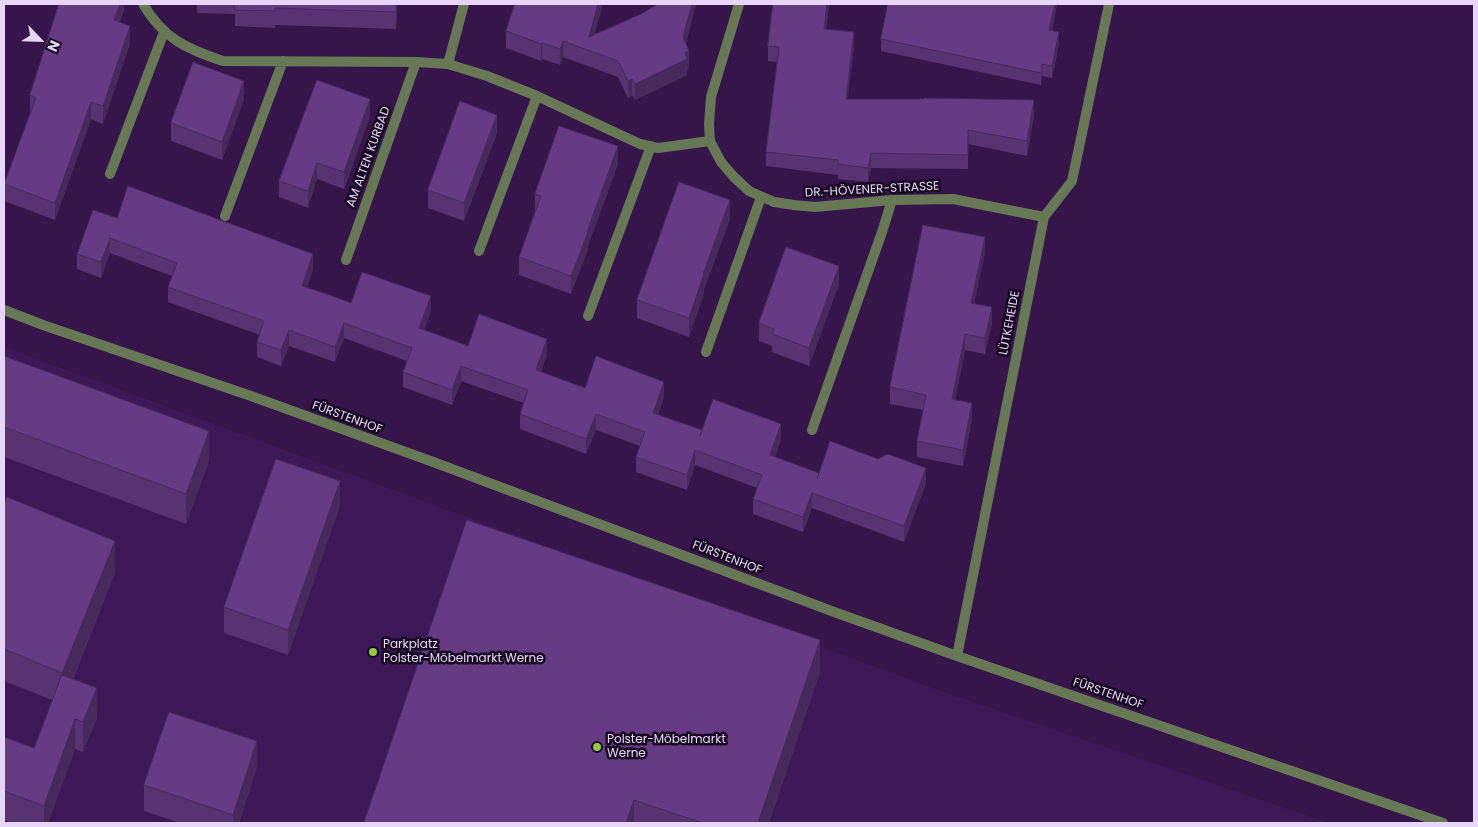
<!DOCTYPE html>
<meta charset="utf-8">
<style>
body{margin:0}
#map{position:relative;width:1478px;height:827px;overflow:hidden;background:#36154b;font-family:Poppins,sans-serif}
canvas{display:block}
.frame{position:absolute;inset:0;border:5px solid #e8d6f8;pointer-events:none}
.north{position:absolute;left:15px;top:15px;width:50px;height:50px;-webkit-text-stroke:4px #170920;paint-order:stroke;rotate:114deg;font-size:14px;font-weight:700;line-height:20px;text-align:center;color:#e8d6f8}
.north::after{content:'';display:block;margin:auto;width:18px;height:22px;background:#e8d6f8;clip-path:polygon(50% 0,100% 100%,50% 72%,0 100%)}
</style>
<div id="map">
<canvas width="1478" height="827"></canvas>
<div class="frame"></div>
<div class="north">N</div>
</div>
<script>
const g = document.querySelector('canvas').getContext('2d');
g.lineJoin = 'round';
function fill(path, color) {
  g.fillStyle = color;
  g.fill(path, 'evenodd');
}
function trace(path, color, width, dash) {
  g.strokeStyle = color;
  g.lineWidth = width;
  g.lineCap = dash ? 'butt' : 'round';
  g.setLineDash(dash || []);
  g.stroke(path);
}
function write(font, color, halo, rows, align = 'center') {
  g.font = font + ' Poppins,sans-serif';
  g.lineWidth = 5;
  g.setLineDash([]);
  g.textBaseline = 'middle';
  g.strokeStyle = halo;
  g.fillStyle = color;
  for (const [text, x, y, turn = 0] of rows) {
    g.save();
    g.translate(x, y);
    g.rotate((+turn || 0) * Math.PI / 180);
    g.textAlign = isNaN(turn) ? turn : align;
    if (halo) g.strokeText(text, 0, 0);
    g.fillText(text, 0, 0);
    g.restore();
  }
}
const built = new Path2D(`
 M4 347 941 691 1329 823H4Z`);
const lane = new Path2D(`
 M812 430 882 232 892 200`);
const street = new Path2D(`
 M143 4C163 38 186 49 223 61L416 62 448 64 487 76 537 96 640 144 658 148 710 141
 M739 4 711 97 709 124 710 141 721 162 734 177 749 191 774 202 794 205 815 207 892 200 953 199 1044 217
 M448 64 464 4
 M110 174 164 32
 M225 216 283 61
 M479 251 537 96
 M346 260 416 62
 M4 310 43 325 251 396 436 463 837 613 957 656 1443 823
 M588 316 651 146
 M706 352 761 197
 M957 656 1044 217 1072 181 1109 4`);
const wall = new Path2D(`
 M124 4V10L120 22 130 43 103 124 91 119 55 220 4 201V184L30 113V95Z
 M197 4H397L396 29 275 25V28L235 26V14L197 13Z
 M658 4H696L686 43 689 68 687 69V75L635 100 632 95 628 98 618 77 563 57 560 65 542 59 541 61 506 48V31L594 35 641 14Z
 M773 4H829L826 29 854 47 847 99 1034 115 1027 156 968 144V169L871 168 868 182 838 179V175L766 166V152L777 62 768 61V46Z
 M888 4H1057L1052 31 1059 44 1052 78 1042 76 1041 85 881 51V39Z
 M244 99 222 160 171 141V123Z
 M370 116 344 189 317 179 308 208 279 197V181Z
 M497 133 464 221 428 208V190Z
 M618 164 588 246V249L571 294 519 275V257L535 211V194Z
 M117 218 313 269 307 287 351 303 431 311 424 330 468 346 547 354 541 372 585 388 664 397 658 415 702 430 781 439 775 457 819 473 926 483 904 542 812 508 803 532 753 514V499L757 488 695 465 687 490 661 481 636 472V457L640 446 596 430 586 454 520 429V414L524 403 495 393 461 381 452 405 403 387V372L407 361 344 338 335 362 289 346 281 366 257 357V342L260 335 168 302V287L172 276 110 253 101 278 77 269V254Z
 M730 219 704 289V293L689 337 637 318V300Z
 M985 253 974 303 992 323 985 354 965 350 955 400 972 419 963 466 917 457V441L923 410 890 404V387Z
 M839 284 809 366 772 352V346L759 341V323Z
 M4 356 209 461 186 524 4 457Z
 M4 504 115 573 73 679 97 718 83 752 75 749 48 823H11L4 820V737L34 748 52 700 4 681Z
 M340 506 288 655 224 633V607Z
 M820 672 769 823H364Z
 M257 767 239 823H180L144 811V785Z`);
const shadedWall = new Path2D(`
 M120 4H124V10L114 37V20Z
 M598 4H603L590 51 589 37Z
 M692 4H696L683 53V37Z
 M827 4H829L824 43V29Z
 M1055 4H1057L1049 43V30Z
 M130 26V43L103 124V106Z
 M854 32V47L846 113V99Z
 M1059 32V44L1052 78V66Z
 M563 41V57L560 65V49Z
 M542 43V59L541 61V44Z
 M689 51V68L687 69V75L635 100V84Z
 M1042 64V76L1041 85V73Z
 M632 79V95L628 98V81Z
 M244 81V99L222 160V142Z
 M370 99V116L344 189V172Z
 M1034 100V115L1027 156V141Z
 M91 102V119L55 220V203Z
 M497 115V133L464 221V203Z
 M618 146V164L588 246V249L571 294V276Z
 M871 153V168L868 182V168Z
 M317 163V179L308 208V191Z
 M730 200V219L704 289V293L689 337V318L703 274Z
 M985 237V253L971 319V303Z
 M110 238V253L101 278V262Z
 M313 254V269L302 301V286Z
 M839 266V284L809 366V348Z
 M431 296V311L419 343V328Z
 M992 307V323L985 354V338Z
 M344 323V338L335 362V347Z
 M289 330V346L281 366V350Z
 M965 334V350L952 415V399Z
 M547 339V354L536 385V370Z
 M461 366V381L452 405V390Z
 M664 382V397L653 428V413Z
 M972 403V419L963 466V450Z
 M596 414V430L586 454V439Z
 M781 424V439L770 471V455Z
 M209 431V461L186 524V494Z
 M695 450V465L687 490V475Z
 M926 468V483L904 542V526Z
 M340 481V506L288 655V630Z
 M812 493V508L803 532V517Z
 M115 541V573L62 704V673Z
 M820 640V672L769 823H758Z
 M97 688V718L83 752V722Z
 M75 719V749L48 823H44V806Z
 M257 741V767L239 823H233V815Z
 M634 800V823H626Z`);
const building = new Path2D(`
 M59 4H120L114 20 130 26 103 106 91 102 55 203 4 184 36 98 30 95Z
 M235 4H396V12L275 8V11L235 10Z
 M515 4H598L589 37 641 14 658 4H692L683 37 689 51 685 53 687 59 635 84 632 79 628 81 618 61 563 41 560 49 542 43 541 44 506 31Z
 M773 4H827L824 29 854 32 846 99H924V98L1034 100 1027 141 968 130V155L871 153 868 168 838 164V160L766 152 779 47 768 46Z
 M888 4H1055L1049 30 1059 32 1052 66 1042 64 1041 73 881 39Z
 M193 62 244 81 222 142 171 123Z
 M317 80 370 99 344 172 317 163 308 191 279 181Z
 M460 101 497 115 464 203 428 190Z
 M559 126 618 146 587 232H588L571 276 519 257 541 196 535 194Z
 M679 182 730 200 703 274H704L689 318 637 300Z
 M128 186 313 254 302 286 327 294 351 303 362 272 431 296 419 328 468 346 479 314 547 339 536 370 585 388 596 356 664 382 653 413 702 430 700 436 713 399 781 424 770 455 819 473 817 479 830 441 878 459 888 454 926 468 904 526 812 493 803 517 753 499 762 475 695 450 687 475 661 466 636 457 645 432 596 414 586 439 520 414 528 390 495 378 461 366 452 390 403 372 412 348 344 323 335 347 289 330 281 350 257 342 264 321 168 287 177 263 110 238 101 262 77 254 93 210 117 218Z
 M923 225 985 237 971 303 992 307 985 338 965 334 952 399 972 403 963 450 917 441 926 395 890 387Z
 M786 247 839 266 809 348 772 334 774 329 759 323Z
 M4 356 209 431 186 494 4 427Z
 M276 459 340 481 288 630 224 607Z
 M7 497 115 541 62 673 4 649V504Z
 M467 520 820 640 758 823H703L634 800 626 823H364Z
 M62 675 97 688 83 722 75 719 44 806 4 791V737L34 748Z
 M169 712 257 741 233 815 144 785Z`);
const markers = [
 [373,652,5,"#93cd3d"],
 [597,747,5,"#93cd3d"]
];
const streetNames = [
 ["AM ALTEN KURBAD",369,157,-70],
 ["DR.-HÖVENER-STRASSE",872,190,-3],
 ["LÜTKEHEIDE",1010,323,-79],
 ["FÜRSTENHOF",347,418,20],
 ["FÜRSTENHOF",727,558,21],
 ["FÜRSTENHOF",1108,694,19]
];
const poiNames = [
 ["Parkplatz",383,645],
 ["Polster-Möbelmarkt Werne",383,659],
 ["Polster-Möbelmarkt",607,740],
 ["Werne",607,754]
];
fill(built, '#3d1856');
trace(lane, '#677855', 10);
trace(street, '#677855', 10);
fill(wall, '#573371');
fill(shadedWall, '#47295c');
fill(building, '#653b83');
trace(building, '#47295c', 1);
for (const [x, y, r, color] of markers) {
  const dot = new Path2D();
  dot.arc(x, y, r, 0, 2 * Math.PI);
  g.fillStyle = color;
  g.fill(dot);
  trace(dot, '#170920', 2);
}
write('12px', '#e8d6f8', '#170920', streetNames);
write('12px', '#e8d6f8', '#170920', poiNames, 'left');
</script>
